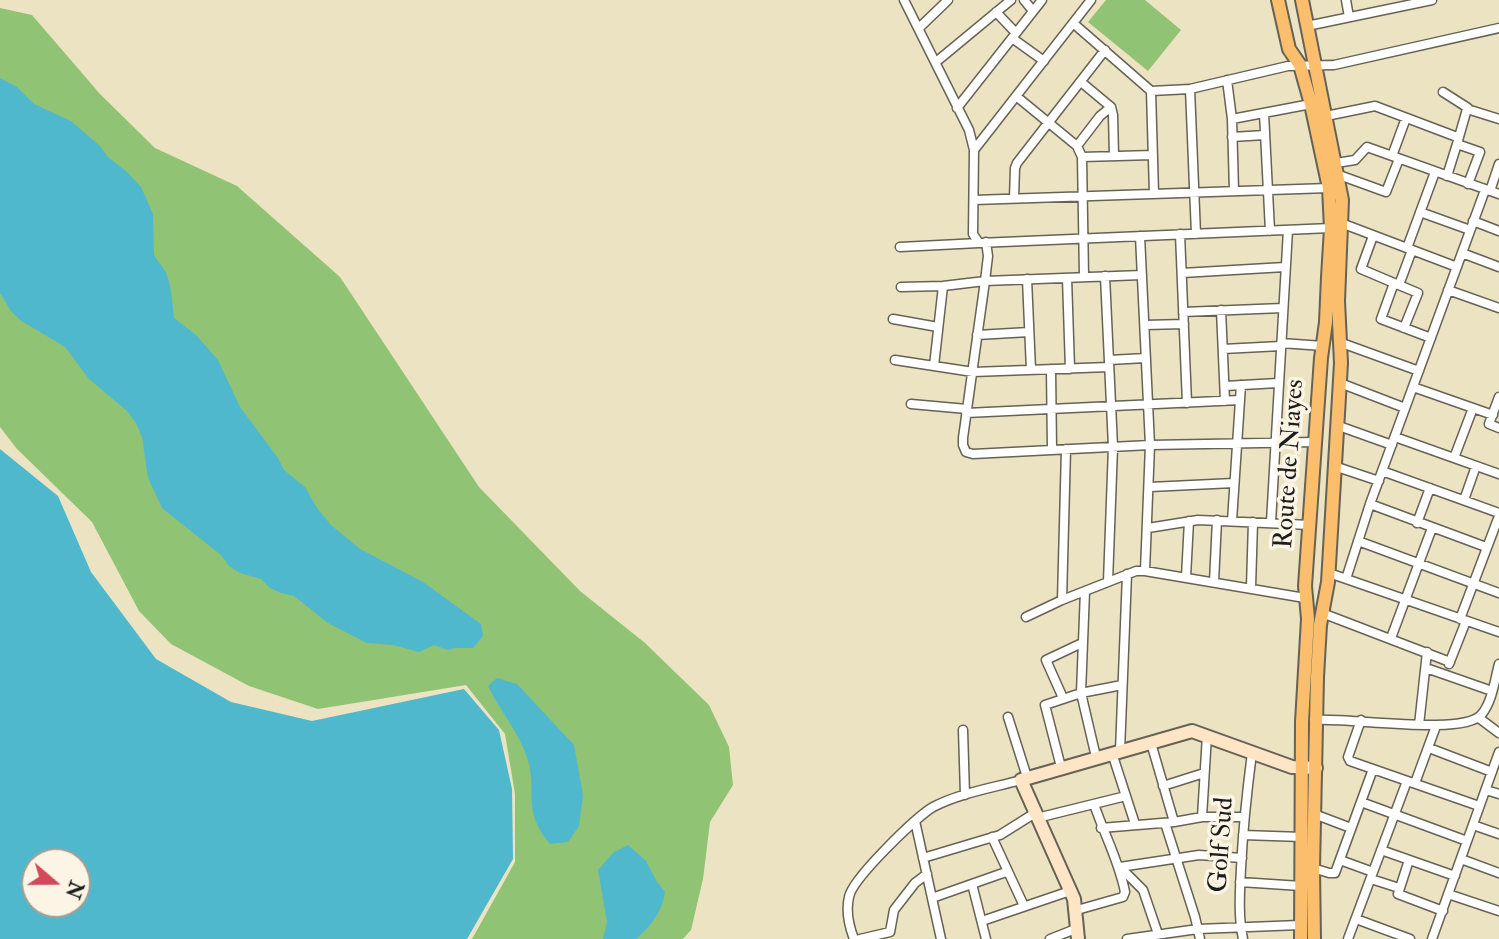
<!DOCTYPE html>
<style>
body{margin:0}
#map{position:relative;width:1499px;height:939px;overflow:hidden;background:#ece3c2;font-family:"IM FELL Double Pica",serif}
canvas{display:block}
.north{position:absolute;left:21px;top:848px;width:70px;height:70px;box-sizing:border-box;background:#fcf5e5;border:2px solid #a29e95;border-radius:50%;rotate:110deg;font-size:19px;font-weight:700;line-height:28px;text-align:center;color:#1c1c1c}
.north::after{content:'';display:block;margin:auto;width:24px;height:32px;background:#d1495b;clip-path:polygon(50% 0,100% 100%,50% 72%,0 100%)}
</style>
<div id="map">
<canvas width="1499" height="939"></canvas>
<div class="north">N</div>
</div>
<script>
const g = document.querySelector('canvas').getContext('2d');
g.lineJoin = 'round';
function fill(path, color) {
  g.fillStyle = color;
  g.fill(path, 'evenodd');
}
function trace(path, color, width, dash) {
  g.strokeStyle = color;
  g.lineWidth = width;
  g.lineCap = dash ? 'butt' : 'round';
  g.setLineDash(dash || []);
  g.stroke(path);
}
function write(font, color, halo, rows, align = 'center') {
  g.font = font + ' "IM FELL Double Pica",serif';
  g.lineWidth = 7;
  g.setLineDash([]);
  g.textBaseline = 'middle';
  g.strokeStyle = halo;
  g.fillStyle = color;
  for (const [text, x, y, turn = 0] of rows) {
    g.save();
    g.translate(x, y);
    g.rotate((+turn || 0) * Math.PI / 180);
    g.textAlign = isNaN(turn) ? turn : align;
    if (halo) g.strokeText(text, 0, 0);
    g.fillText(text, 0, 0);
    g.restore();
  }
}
const green = new Path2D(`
 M1106 0H1145L1181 30 1148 71 1088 22Z
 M0 8 32 15 100 94 155 148 237 186 340 277 479 487 580 591 645 643 709 705 729 747 733 785 710 822 703 879 691 930 683 939H472L515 862V794L505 734 466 685 318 709 249 686 171 644 139 611 92 522 17 449 0 427Z`);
const water = new Path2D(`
 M0 78 17 87 34 104 71 121 100 146 108 157 127 172 141 187 153 214 154 254C157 262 163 266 166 273 172 287 172 303 174 318L196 335 218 360 240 407 278 458 284 470 305 487 317 508 331 525 360 549 423 582 481 624 483 636 473 648H454L448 650 434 645 419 652 393 645 367 643 328 623 294 596 281 593 270 588 261 579 240 573 229 566 221 555 162 508 148 478 142 437 136 423 127 411 89 379 65 347 20 320 11 311 0 293Z
 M0 449 58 496 91 572 156 659 231 702 312 721 464 689 499 730 512 789 513 859 467 939H0ZM35 862H77V904H35Z
 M497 678 517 684 574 745 583 795 579 826 568 842 550 844C521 810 538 792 527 757 518 731 500 711 488 686Z
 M628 845 646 861 657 882 665 892C663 910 650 928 636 939H603L607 922 598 870 614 852Z`);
const street = new Path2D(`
 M904 0 969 130 974 150 973 234 979 243 1331 228
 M1024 0 1033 11
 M1346 0 1349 17
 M996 12 1016 33
 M1073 23 1151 91 1190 89 1288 66 1334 65 1499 28
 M1307 26 1432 0
 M919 28 948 0
 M1012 38 1044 61
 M936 62 1011 0
 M1227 80 1232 119 1234 191
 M1081 82 1111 107 1113 115 1114 156
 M1190 89 1196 234
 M1151 91 1154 194
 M1443 92 1468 108
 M1016 96 1077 146 1082 157 1084 277
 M957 108 1042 0
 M1264 113 1270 231
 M1326 116 1375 106 1457 137
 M1232 119 1311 104
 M1232 137 1265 135
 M1077 146 1100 116 1111 107
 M974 150 1091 0
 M1392 156 1406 118
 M1082 157 1153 155
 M1336 163 1355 160 1367 147 1499 194
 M1339 175 1386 192 1399 159
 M1447 176 1457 144
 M1468 184 1480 152 1457 144 1467 109 1499 119
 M1490 191 1499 164
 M1014 198 1015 168 1017 163 1105 50
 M974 200 1329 188
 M1420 212 1470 230
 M1473 221 1499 231
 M1341 223 1457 267
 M1180 234 1187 403
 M1140 236 1150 445 1145 571
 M1373 236 1361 269 1394 283
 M986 242 988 256 985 281 963 438V445L966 452 973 454 1150 445 1316 442
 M900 247 979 243
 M1407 248 1435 172
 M1462 253 1499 267
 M1182 273 1285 267
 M1105 276 1113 447 1108 582
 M1067 278 1070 369
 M1027 279 1031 370
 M1399 285 1412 250
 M901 287 943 286 985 281 1142 275
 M1448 290 1499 308
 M1221 310 1225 401
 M1183 312 1283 308
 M893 319 938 327
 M1145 325 1184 324
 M1404 328 1418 293 1394 283 1381 319 1431 338
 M977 335 1029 332
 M1339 342 1419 371
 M1281 343 1323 346
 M1223 349 1281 346
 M895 360 973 372 1109 367
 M1109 360 1146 358
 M934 366 943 286
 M1051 369 1052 450
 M1340 383 1405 408
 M1225 386 1278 383
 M1413 387 1493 415
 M1499 397 1489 424 1499 428
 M911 404 967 409
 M966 413 1240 400
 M1336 425 1392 445
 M1395 437 1499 474
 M1454 458 1473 408
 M1334 466 1379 481
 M1382 471 1499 513
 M1150 487 1234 483
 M1464 500 1476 466
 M1370 504 1486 547
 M1232 521 1241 385
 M1271 522 1288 230
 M1417 523 1430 488
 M1148 528 1198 520 1310 525
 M1358 541 1499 593
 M1329 573 1499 632
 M1186 577 1189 521
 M1346 579 1370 504 1485 190
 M1214 582 1217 520
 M1251 587 1253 522
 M1085 591 1081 693 1096 757
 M1062 600 1066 449
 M1322 613 1450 662
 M1026 617 1062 600 1136 571H1145L1305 598
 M1460 619 1499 516
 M1391 638 1432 528
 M1449 664 1466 621
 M1426 668 1492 691
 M1063 698 1046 660 1082 643
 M1008 717 1027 777
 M1479 718 1499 733
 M1314 720C1347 717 1462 736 1481 715 1492 703 1495 679 1499 664
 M1361 720 1348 757 1350 761 1479 806
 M1419 725 1427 652
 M963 730 965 795
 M1151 743 1174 822
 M1429 748 1492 772
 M1120 751 1127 574
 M1112 753 1135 824
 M1061 767 1045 705 1081 693 1122 685
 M1415 783 1436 726
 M1163 786 1204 773
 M1486 790 1499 794
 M1361 802 1467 841
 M1314 814 1351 828
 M1202 817 1207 735
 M1037 818 1126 796
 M915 821 941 939
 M1165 823 1195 917 1200 939
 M1473 825 1499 834
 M1101 828 1174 822 1202 817H1244
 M1243 835 1302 837
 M992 837 1024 906
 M1381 850 1455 876
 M923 858 1000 835 1035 813
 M1461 859 1499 873
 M1340 860 1373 872
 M1409 860 1398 894 1443 911
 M1120 867 1199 855 1242 858
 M1121 868 1143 890 1158 934
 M1313 868 1329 873H1335L1373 769
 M1371 879 1399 888
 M1240 882 1301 886
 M972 884 986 939
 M1448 894 1499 911
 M932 898 1006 872
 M1077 910 1123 897 1125 892C1119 861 1104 834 1094 804
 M1356 919 1410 939
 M982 921 1070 891
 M854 939C849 926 846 910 849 897 852 879 916 817 933 807 960 793 992 788 1021 780
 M860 939 890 932 894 910 915 883 927 874
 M1050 939 1078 928
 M1127 939 1198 929 1300 925
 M1243 939C1238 916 1240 891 1241 868 1243 829 1247 791 1252 753
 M1348 939 1407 781
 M1432 939 1499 752`);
const secondary = new Path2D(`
 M1078 939 1074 899 1021 780 1192 731 1292 767 1316 768`);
const primary = new Path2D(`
 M1278 0 1289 49 1300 65 1311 104 1329 188 1331 228 1328 277 1326 322 1321 358 1305 586 1308 619 1302 722 1301 939
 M1302 0 1342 200 1338 301 1341 363 1328 582 1320 625 1317 677 1313 868 1314 939`);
const streetNames = [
 ["Route de Niayes",1291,464,-86],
 ["Golf Sud",1223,845,-86]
];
fill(green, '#91c374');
fill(water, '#4fb8cd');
trace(street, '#656256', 11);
trace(secondary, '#656256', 16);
trace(primary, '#656256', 16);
trace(street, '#fff', 8);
trace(secondary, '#fde5c5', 12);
trace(primary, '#fabe6d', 12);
write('26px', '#1c1c1c', '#fcf5e5', streetNames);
</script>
